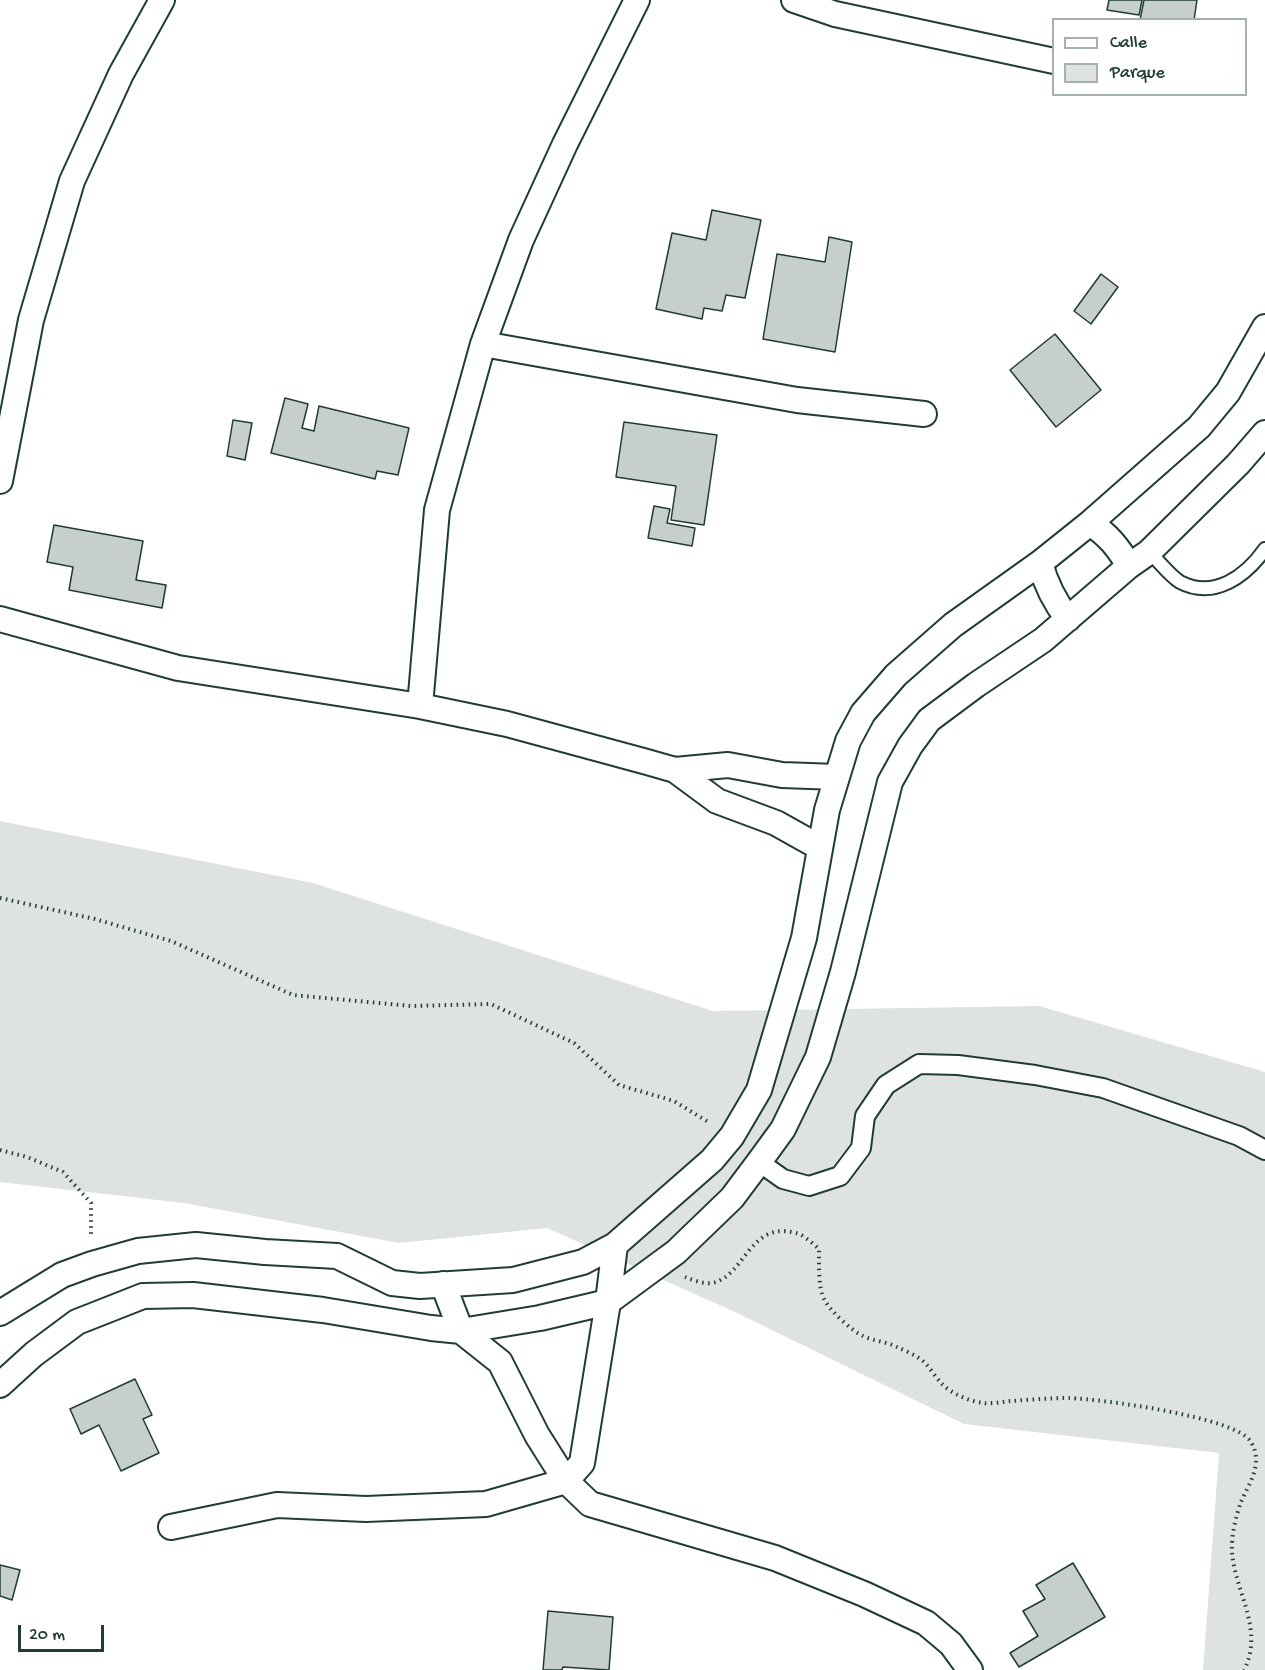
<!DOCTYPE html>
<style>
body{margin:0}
#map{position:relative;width:1265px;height:1670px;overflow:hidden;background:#fff;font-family:"Gochi Hand",sans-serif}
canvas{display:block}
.legend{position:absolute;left:1052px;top:18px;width:195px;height:78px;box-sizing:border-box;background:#fff;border:2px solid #a5b1ae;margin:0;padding:8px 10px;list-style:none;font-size:18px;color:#1f3d34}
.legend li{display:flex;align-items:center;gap:12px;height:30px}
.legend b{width:30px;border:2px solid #a5b1ae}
.scale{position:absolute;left:18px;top:1625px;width:86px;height:27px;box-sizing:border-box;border:3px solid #1f3d34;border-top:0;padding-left:8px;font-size:18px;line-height:21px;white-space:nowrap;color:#1f3d34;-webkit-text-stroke:4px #fff;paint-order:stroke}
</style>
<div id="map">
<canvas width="1265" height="1670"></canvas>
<ul class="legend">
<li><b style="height:8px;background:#fff"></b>Calle</li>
<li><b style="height:16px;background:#dee3e2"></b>Parque</li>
</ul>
<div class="scale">20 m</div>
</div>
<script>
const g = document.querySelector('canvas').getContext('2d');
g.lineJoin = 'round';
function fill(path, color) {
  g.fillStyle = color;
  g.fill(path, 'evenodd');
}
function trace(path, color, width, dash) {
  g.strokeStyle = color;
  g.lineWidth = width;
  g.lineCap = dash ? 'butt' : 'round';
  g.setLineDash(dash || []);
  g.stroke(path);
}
const green = new Path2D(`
 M0 821 313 883 713 1011 1039 1006 1265 1072V1670H1203L1219 1453 964 1424 735 1312 547 1228 399 1243 184 1203 0 1182Z`);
const building = new Path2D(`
 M1109 0H1142L1139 15 1107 10Z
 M1144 0H1197L1194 20H1140Z
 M712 210 761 220 745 298 726 295 722 311 704 308 702 319 656 309 672 233 706 240Z
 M829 237 852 242 835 352 763 339 777 254 825 262Z
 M1101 274 1118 287 1091 324 1074 311Z
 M1055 334 1101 390 1056 427 1010 370Z
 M285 398 308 404 302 428 314 431 319 406 409 428 398 475 377 471 375 479 271 453Z
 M233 420 252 423 245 460 227 456Z
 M624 422 717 435 704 525 671 520 676 486 616 477Z
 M654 506 670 509 667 523 695 528 692 546 648 538Z
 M54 525 143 541 136 580 166 585 162 608 69 590 73 567 47 562Z
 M135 1379 152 1415 143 1419 159 1453 121 1471 99 1425 81 1434 70 1409Z
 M1073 1563 1105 1617 1019 1667 1010 1653 1038 1636 1023 1611 1045 1599 1036 1585Z
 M0 1565 20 1570 12 1600 0 1596Z
 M548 1611 613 1617 609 1670 563 1667 562 1670H543Z`);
const path = new Path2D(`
 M0 898 95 919 171 941 293 995 411 1006 491 1004 574 1043 619 1085 674 1101 710 1123
 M0 1150 27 1157 63 1172 91 1203V1237
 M685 1277C693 1280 703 1284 712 1283 745 1277 749 1220 796 1233 804 1235 813 1244 819 1249 819 1262 818 1287 824 1299 829 1310 852 1331 863 1336 874 1341 887 1342 897 1347 906 1351 918 1356 925 1363 931 1369 936 1378 942 1384 952 1394 969 1401 983 1403 991 1404 1001 1402 1010 1401 1029 1400 1049 1398 1069 1398 1100 1399 1237 1417 1251 1442 1264 1464 1249 1483 1241 1502 1236 1515 1231 1537 1232 1551 1234 1590 1265 1630 1244 1670`);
const service = new Path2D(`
 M1149 552C1159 561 1169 575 1180 582 1214 600 1246 576 1265 549`);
const pedestrian = new Path2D(`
 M759 1162 783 1179 809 1186 840 1176 861 1148 865 1116 886 1085 919 1064 958 1065 1035 1075 1103 1088 1239 1136 1265 1150`);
const minor = new Path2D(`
 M794 0 835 14 1054 61
 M483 344 797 400 924 414
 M0 481 31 320 72 181 121 74 162 0
 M1090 523C1108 535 1118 547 1129 566
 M1040 563C1046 585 1054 601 1068 619
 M0 619 178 668 420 706 507 724 647 762 675 770 717 801 776 823 819 847
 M420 706 437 510 483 344 521 240 565 144 637 0
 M675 770 728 765 782 775 837 777
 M443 1284 461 1331 500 1362 537 1435 566 1481 590 1504 775 1558 864 1594 926 1623 951 1644 970 1670
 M0 1313 62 1275 92 1264 138 1251 196 1245 265 1252 337 1256 392 1283 420 1286 513 1280 583 1262 615 1245 712 1160 732 1136 759 1090 804 938 827 810 848 741 863 713 896 675 953 625 1040 563 1090 523 1199 427 1228 392 1265 327
 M0 1385 34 1354 77 1322 143 1296 193 1295 323 1310 431 1328 461 1331 540 1318 608 1302 676 1252 732 1198 759 1162 783 1129 818 1057 843 972 890 782 910 746 929 720 976 685 1043 640 1129 566 1149 552 1238 464 1265 433
 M171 1527 277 1505 366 1509 486 1504 566 1481 582 1463 608 1302 615 1245`);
fill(green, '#dee3e2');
fill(building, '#c7cfcc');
trace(building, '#1f3d34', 1.5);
trace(service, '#1f3d34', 16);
trace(pedestrian, '#1f3d34', 22);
trace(minor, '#1f3d34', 28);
trace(path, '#1f3d34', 4, [1.5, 4.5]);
trace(service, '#fff', 12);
trace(pedestrian, '#fff', 18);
trace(minor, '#fff', 24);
</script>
